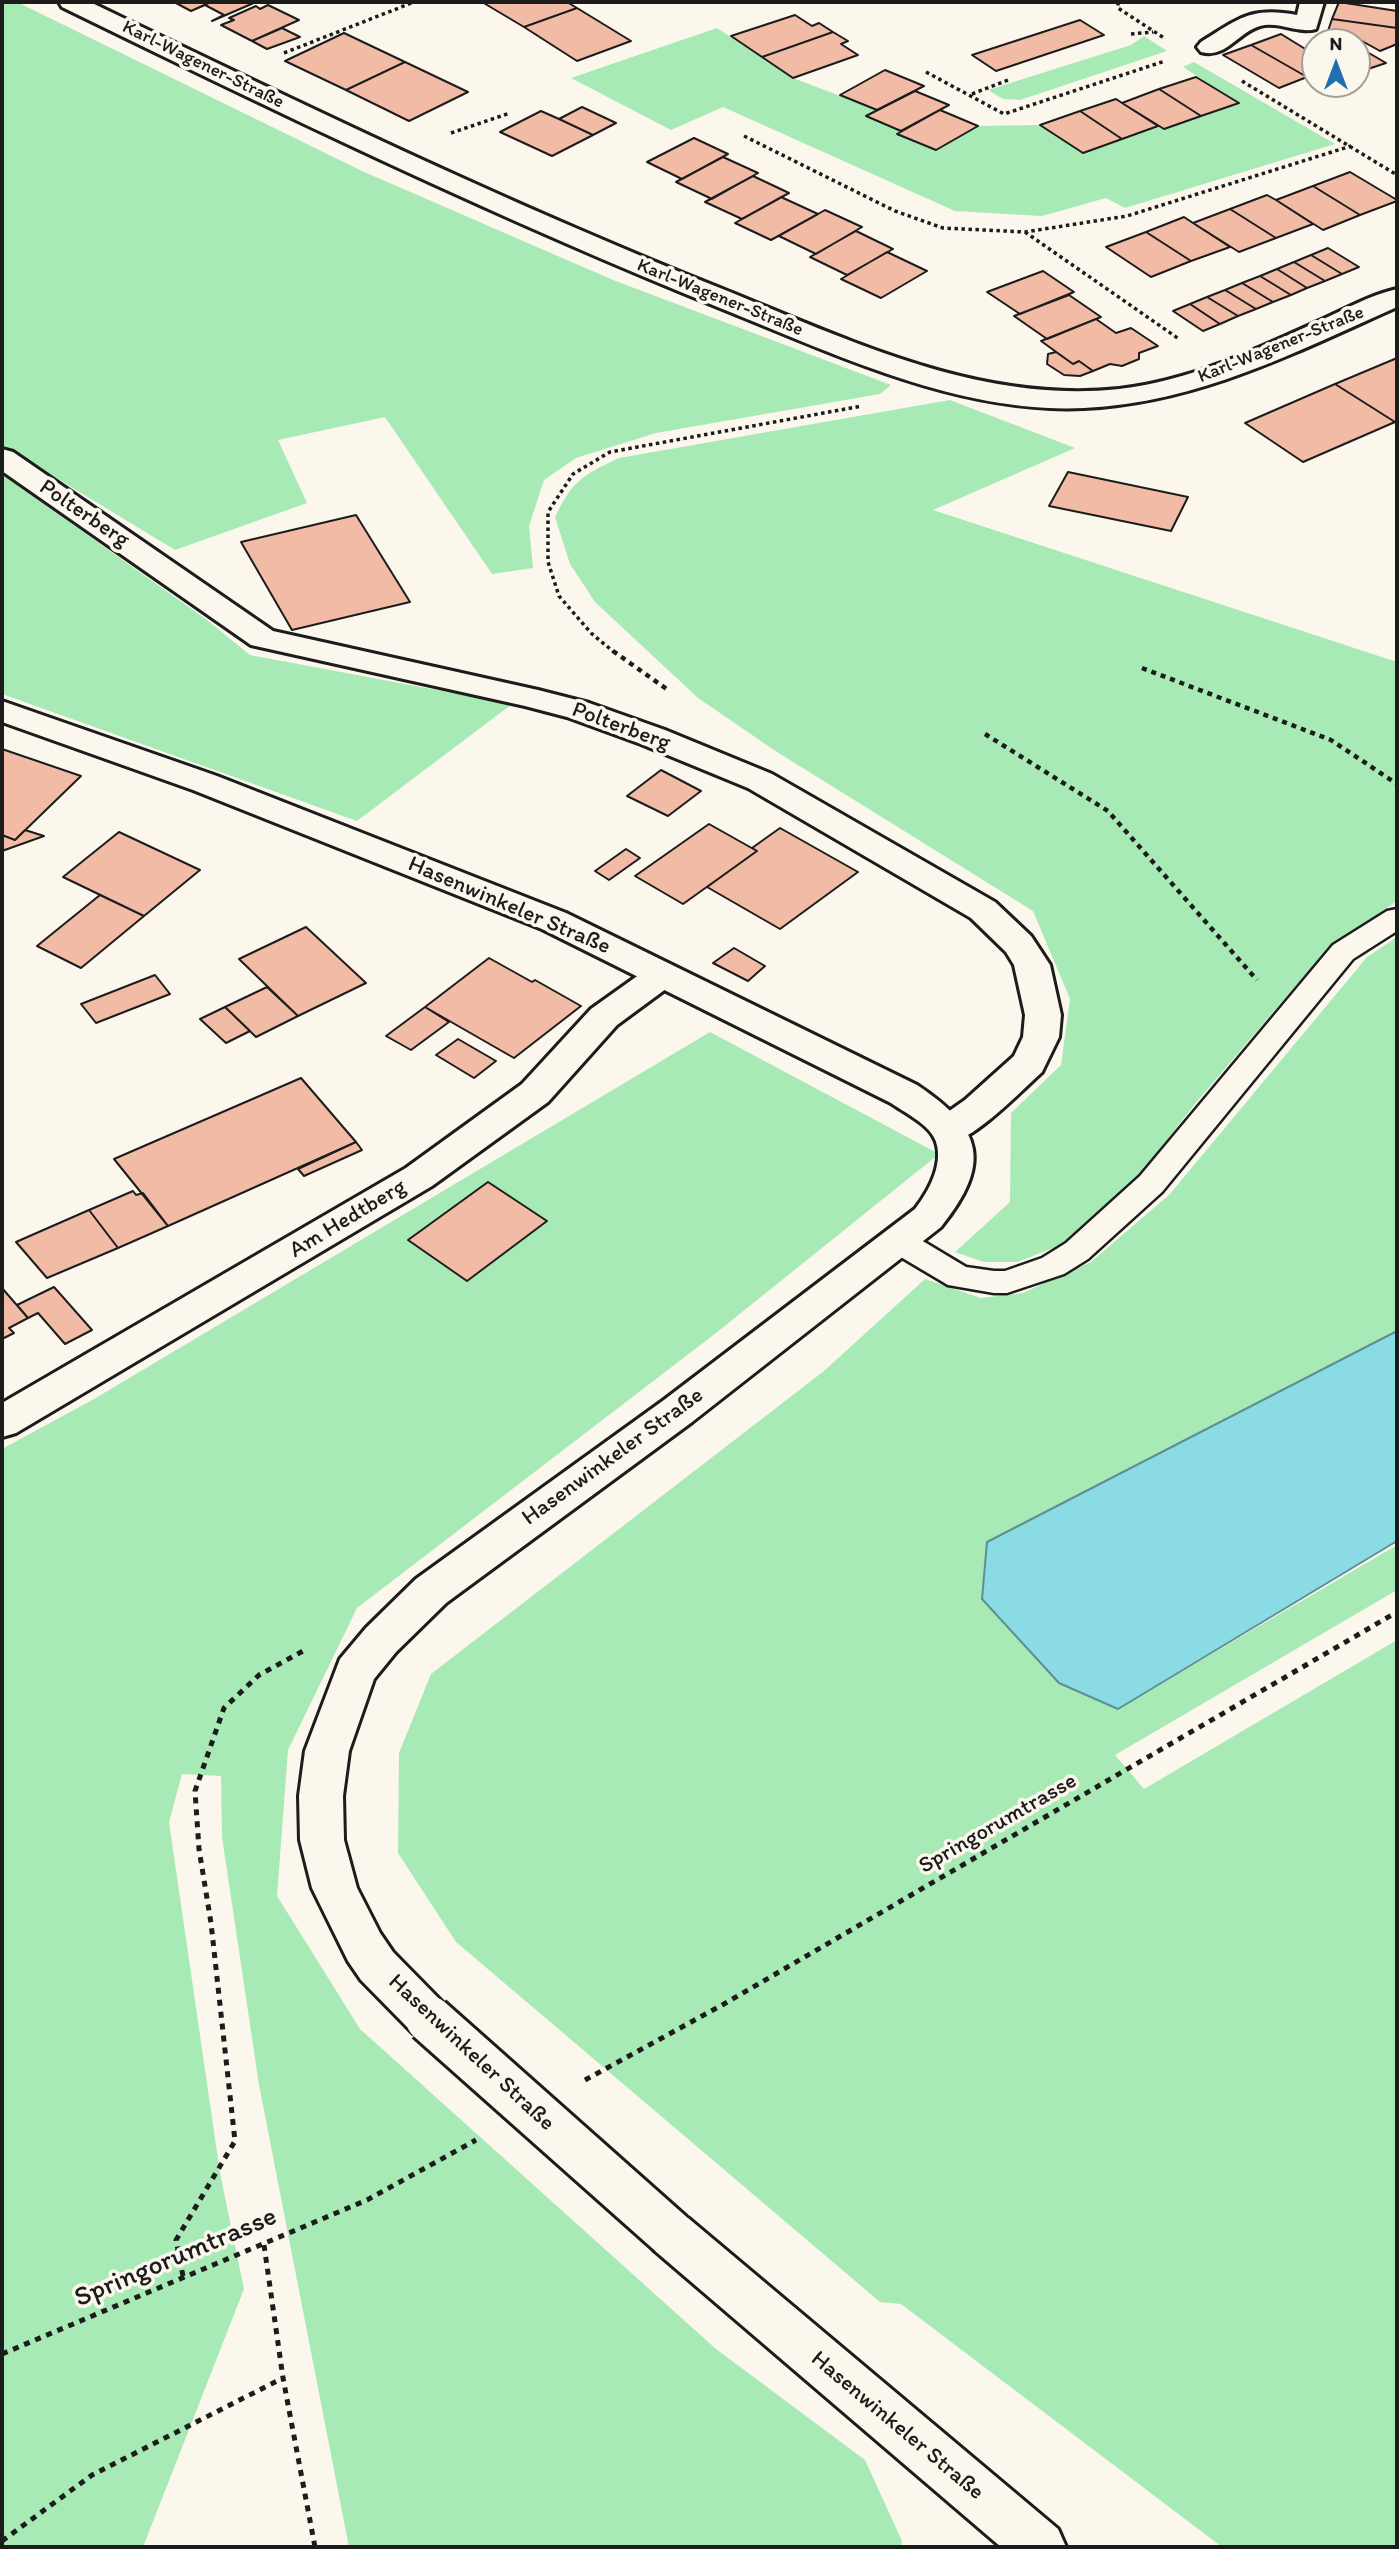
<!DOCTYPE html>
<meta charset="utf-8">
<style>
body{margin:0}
#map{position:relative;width:1399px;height:2549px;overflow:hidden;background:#fbf7ec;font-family:Itim,sans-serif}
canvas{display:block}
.frame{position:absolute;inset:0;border:4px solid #1c1c1c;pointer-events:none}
.north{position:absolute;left:1301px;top:28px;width:70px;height:70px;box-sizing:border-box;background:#fbf7ec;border:2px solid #a29f99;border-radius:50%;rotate:0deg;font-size:19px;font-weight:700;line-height:28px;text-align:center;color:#1c1c1c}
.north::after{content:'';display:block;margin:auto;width:24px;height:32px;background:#1f6fb2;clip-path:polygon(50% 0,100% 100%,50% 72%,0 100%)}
</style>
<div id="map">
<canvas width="1399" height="2549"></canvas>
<div class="frame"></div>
<div class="north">N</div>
</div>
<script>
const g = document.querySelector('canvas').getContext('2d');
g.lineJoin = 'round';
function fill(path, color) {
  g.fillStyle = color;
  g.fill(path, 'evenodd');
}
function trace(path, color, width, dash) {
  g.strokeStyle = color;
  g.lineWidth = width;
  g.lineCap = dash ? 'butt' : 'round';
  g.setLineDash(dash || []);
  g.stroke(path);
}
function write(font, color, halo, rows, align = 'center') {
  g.font = font + ' Itim,sans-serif';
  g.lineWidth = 7;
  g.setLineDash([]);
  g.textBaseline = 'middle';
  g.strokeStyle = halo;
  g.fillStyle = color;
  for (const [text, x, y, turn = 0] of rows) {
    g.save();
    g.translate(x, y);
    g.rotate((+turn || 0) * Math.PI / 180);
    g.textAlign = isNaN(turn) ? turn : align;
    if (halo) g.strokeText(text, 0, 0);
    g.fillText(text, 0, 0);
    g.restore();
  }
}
const green = new Path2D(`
 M2 2H17L362 171 613 280 891 385 880 394 656 433 576 458 544 480 529 526 533 568 492 574 385 417 278 440 307 503 175 550 2 445Z
 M717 28 793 78 877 110 867 117 901 131 898 134 936 150 978 126 1040 125 1083 153 1158 126 1165 129 1238 103 1183 67 1194 62 1335 144 1125 208 1106 198 1042 216 955 211 723 107 671 130 571 78Z
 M1144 36 1167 51 1020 100 1003 99 988 90 1131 45Z
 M950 400 1075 448 933 510 1397 662V901L1326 950 1194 1105 1132 1185 1069 1242 1017 1262H984L955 1252 1010 1202 1011 1113 1061 1065 1070 999 1033 911 777 752 698 698 595 602 570 564 555 517C573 480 583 475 619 458Z
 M2 474 207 620 250 655 512 704 357 821 2 694Z
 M1397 937V1331L987 1542 1118 1709 1397 1545V1590L1115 1755 1144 1789 1397 1640V2547H1222L901 2304 880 2302 456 1942 398 1853 399 1753 431 1674 824 1371 925 1279 981 1298 1023 1293 1091 1262 1170 1194 1367 957Z
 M710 1032 939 1154 716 1333 357 1608 288 1750 277 1896 360 2029 716 2349 865 2460 902 2541 901 2547H349L259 2085 222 1837 221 1776 182 1774 169 1822 220 2173 244 2289 143 2547H2V1449L94 1399Z`);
const water = new Path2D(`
 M1397 1331V1541L1118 1709 1059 1683 982 1599 987 1542Z`);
const building = new Path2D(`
 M174 2H211L191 11Z
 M211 2H256L212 21 224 15 205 5 191 11Z
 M482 2H567L577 8 524 27Z
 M1339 2 1397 11V28L1332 19Z
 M268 5 299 20 252 41 221 25 234 20 229 18 256 6 260 9Z
 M577 8 631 41 577 61 524 27Z
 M795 15 812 26 819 23 833 32 762 57 731 36Z
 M1332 19 1397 28V44L1380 51 1362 41 1337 37 1328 31Z
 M1080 20 1104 35 996 71 972 55Z
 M282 28 300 37 267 49 252 41Z
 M833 32 848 41 841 44 858 55 793 78 762 57Z
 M344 33 405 62 346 90 285 61Z
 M1281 34 1315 55V74L1307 77 1251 45Z
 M1251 45 1307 77 1279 88 1223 55Z
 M1357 46 1386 63 1368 69 1357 63Z
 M405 62 468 92 409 121 346 90Z
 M885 70 924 86 877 110 840 95Z
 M1196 77 1239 103 1201 116 1159 89Z
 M1159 89 1201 116 1164 129 1122 103Z
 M915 91 949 105 901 131 866 116Z
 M1116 99 1122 103 1158 126 1122 139 1080 111Z
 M582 107 616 123 593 135 559 119Z
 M940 110 978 126 936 150 897 134Z
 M541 111 559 119 593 135 552 156 500 132Z
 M1080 111 1122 139 1083 153 1040 125Z
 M694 138 728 154 682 179 647 162Z
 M723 157 758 173 712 199 676 182Z
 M1350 172 1397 200V201L1360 215 1313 186Z
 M753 176 789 193 742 219 705 202Z
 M1313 186 1360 215 1323 230 1276 200Z
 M1267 195 1276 200 1313 224 1276 238 1230 209Z
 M781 197 818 214 771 240 735 223Z
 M1230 209 1276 238 1239 252 1193 223Z
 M825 210 862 227 816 254 779 236Z
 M1184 217 1193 223 1230 247 1191 261 1146 232Z
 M856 231 893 249 847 275 810 257Z
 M1146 232 1191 261 1151 277 1106 247Z
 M1328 248 1359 267 1342 274 1311 255Z
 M887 252 927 271 881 298 841 279Z
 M1311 255 1342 274 1325 281 1294 262Z
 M1294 262 1325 281 1307 288 1277 269Z
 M1277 269 1307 288 1291 295 1260 276Z
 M1043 271 1074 292 1020 314 987 292Z
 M1260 276 1291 295 1273 302 1242 283Z
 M1242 283 1273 302 1256 309 1225 290Z
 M1225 290 1256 309 1238 316 1207 297Z
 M1069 295 1101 317 1047 339 1014 316Z
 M1207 297 1238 316 1220 324 1190 304Z
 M1190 304 1220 324 1203 331 1173 311Z
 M1096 319 1116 333 1131 328 1158 346 1139 353V359L1122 366 1110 364 1093 371 1079 361 1073 364 1041 341Z
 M1056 352 1073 364 1079 361 1093 371 1080 376 1064 375 1047 364 1048 354Z
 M1397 358V421L1395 422 1335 384Z
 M1335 384 1395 422 1303 462 1245 423Z
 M1068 472 1188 497 1171 531 1049 506Z
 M356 515 410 602 292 630 241 542Z
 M2 749 81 776 15 840 2 835Z
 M661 770 701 791 668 816 627 796Z
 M709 824 757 851 683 904 635 876Z
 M780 828 858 872 780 929 707 887 757 851 752 848Z
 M25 830 44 836 2 851V835L15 840Z
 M119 832 200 870 144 916 63 877Z
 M626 849 640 858 609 880 595 871Z
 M100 895 144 916 81 968 37 946Z
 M306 927 366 983 298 1016 239 959Z
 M734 948 765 966 748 981 713 963Z
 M489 958 532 982 535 980 581 1006 514 1058 425 1007Z
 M155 975 170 994 96 1023 81 1004Z
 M267 987 298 1016 256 1037 225 1007Z
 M225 1007 250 1031 226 1043 200 1019Z
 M425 1007 449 1022 411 1050 386 1036Z
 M458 1039 496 1061 474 1078 436 1055Z
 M301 1078 356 1142 168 1226 114 1159Z
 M356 1142 362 1150 304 1176 298 1169Z
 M488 1182 547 1221 467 1281 408 1240Z
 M133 1191 136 1195 143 1193 168 1226 118 1248 89 1210Z
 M89 1210 118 1248 47 1278 16 1242Z
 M54 1287 92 1330 65 1344 38 1313 28 1318 17 1305Z
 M2 1288 28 1318 9 1328 14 1333 2 1339Z`);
const pathFar2 = new Path2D(`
 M1118 2V8L1164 38
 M1131 34 1153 32
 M284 53 414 2
 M926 72 1004 114 1165 61
 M1242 81 1397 175
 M972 94 1011 79
 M451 133 510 113
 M744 136 895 211 943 228 1025 232 1127 216 1351 146
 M1025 232 1179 339
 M615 653 591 633 559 596 548 562V512L573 474 610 452 862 406`);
const pathFar1 = new Path2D(`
 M613 651 668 690
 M1142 668 1331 740 1397 784
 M985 734 1108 811 1257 980`);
const path = new Path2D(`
 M585 2080 724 2004 1397 1612
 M264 2245 283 2378 315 2547
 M183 2276 176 2240 235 2141 211 1923 199 1849 195 1791 224 1708 259 1675 303 1651
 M2 2354 367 2200 476 2140
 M2 2541 92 2475 283 2378`);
const service = new Path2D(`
 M1397 909V931L1353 959 1162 1192 1088 1259 1064 1274 1007 1293H994L948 1285 889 1250 884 1242 889 1234 900 1231 911 1234 966 1267 994 1271H1005L1042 1258 1066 1243 1140 1176 1333 945 1387 911Z`);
const minor = new Path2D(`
 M59 2H90C298 102 506 203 720 288 847 339 979 404 1119 389 1189 381 1256 350 1319 321 1344 310 1370 295 1397 289V307C1296 352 1197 403 1084 408 960 414 837 355 725 310 499 219 281 114 62 7Z
 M1300 2H1324L1316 29C1298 34 1279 21 1260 26 1238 32 1226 59 1201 52L1197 47 1201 42C1238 19 1251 6 1297 15Z
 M2 449 13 452 273 631 538 690 589 703 665 730 772 774 995 902 1031 936 1050 965 1061 1015 1059 1037 1042 1072C1022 1090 976 1138 951 1142 945 1143 940 1141 935 1139L930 1130 935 1121 965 1100 1014 1056 1023 1037 1025 1015 1014 965 1006 952 971 918 748 788 641 744 567 717 525 706 251 645 2 471Z
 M662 963 674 967 680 975 674 983 617 1025 548 1102 432 1186 16 1433 2 1437V1403L406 1168 522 1084 591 1009 650 967Z`);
const tertiary = new Path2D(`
 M2 701 217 776 566 913 917 1085C983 1129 992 1163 941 1227L692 1422 446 1603 396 1652 374 1679 349 1751 343 1796 344 1840 357 1888 380 1933 393 1952 445 2005 452 2019 445 2033 429 2039 413 2033 361 1980 348 1961 312 1888 300 1840 299 1796 305 1751 340 1659 366 1628 416 1579 664 1400 915 1209C929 1191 946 1161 934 1137 926 1123 904 1112 891 1103L542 929 193 790 2 722Z
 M671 2212 688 2218 1058 2529 1066 2547H1001L654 2250 647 2234 654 2218Z`);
const tertiaryBridge = new Path2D(`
 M429 2019 671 2234`);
const farStreetnames = [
 ["Karl-Wagener-Straße",203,65,26],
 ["Karl-Wagener-Straße",720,298,22],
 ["Karl-Wagener-Straße",1281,345,-22]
];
const streetNames = [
 ["Polterberg",84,514,34],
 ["Polterberg",621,727,20],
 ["Hasenwinkeler Straße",509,906,23],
 ["Am Hedtberg",348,1219,-31],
 ["Hasenwinkeler Straße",613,1457,-36],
 ["Springorumtrasse",998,1824,-30],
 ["Hasenwinkeler Straße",471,2053,43],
 ["Hasenwinkeler Straße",897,2426,40]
];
const nearStreetnames = [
 ["Springorumtrasse",176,2258,-23]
];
fill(green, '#a7eab5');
fill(water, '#8adbe4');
trace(water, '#5e8f94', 2);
fill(building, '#f2bba6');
trace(building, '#1c1c1c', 2);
trace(service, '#1c1c1c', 5);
trace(minor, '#1c1c1c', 6);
trace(tertiary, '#1c1c1c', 6);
trace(pathFar2, '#1c1c1c', 3.5, [3.5, 3.5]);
trace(pathFar1, '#1c1c1c', 4.5, [5, 5]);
trace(path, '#1c1c1c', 5, [6, 6]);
fill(service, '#fbf7ec');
fill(minor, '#fbf7ec');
fill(tertiary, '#fbf7ec');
trace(tertiaryBridge, '#1c1c1c', 52, []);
trace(tertiaryBridge, '#fbf7ec', 46);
write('19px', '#1c1c1c', '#fbf7ec', farStreetnames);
write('23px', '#1c1c1c', '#fbf7ec', streetNames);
write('28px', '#1c1c1c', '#fbf7ec', nearStreetnames);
</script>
